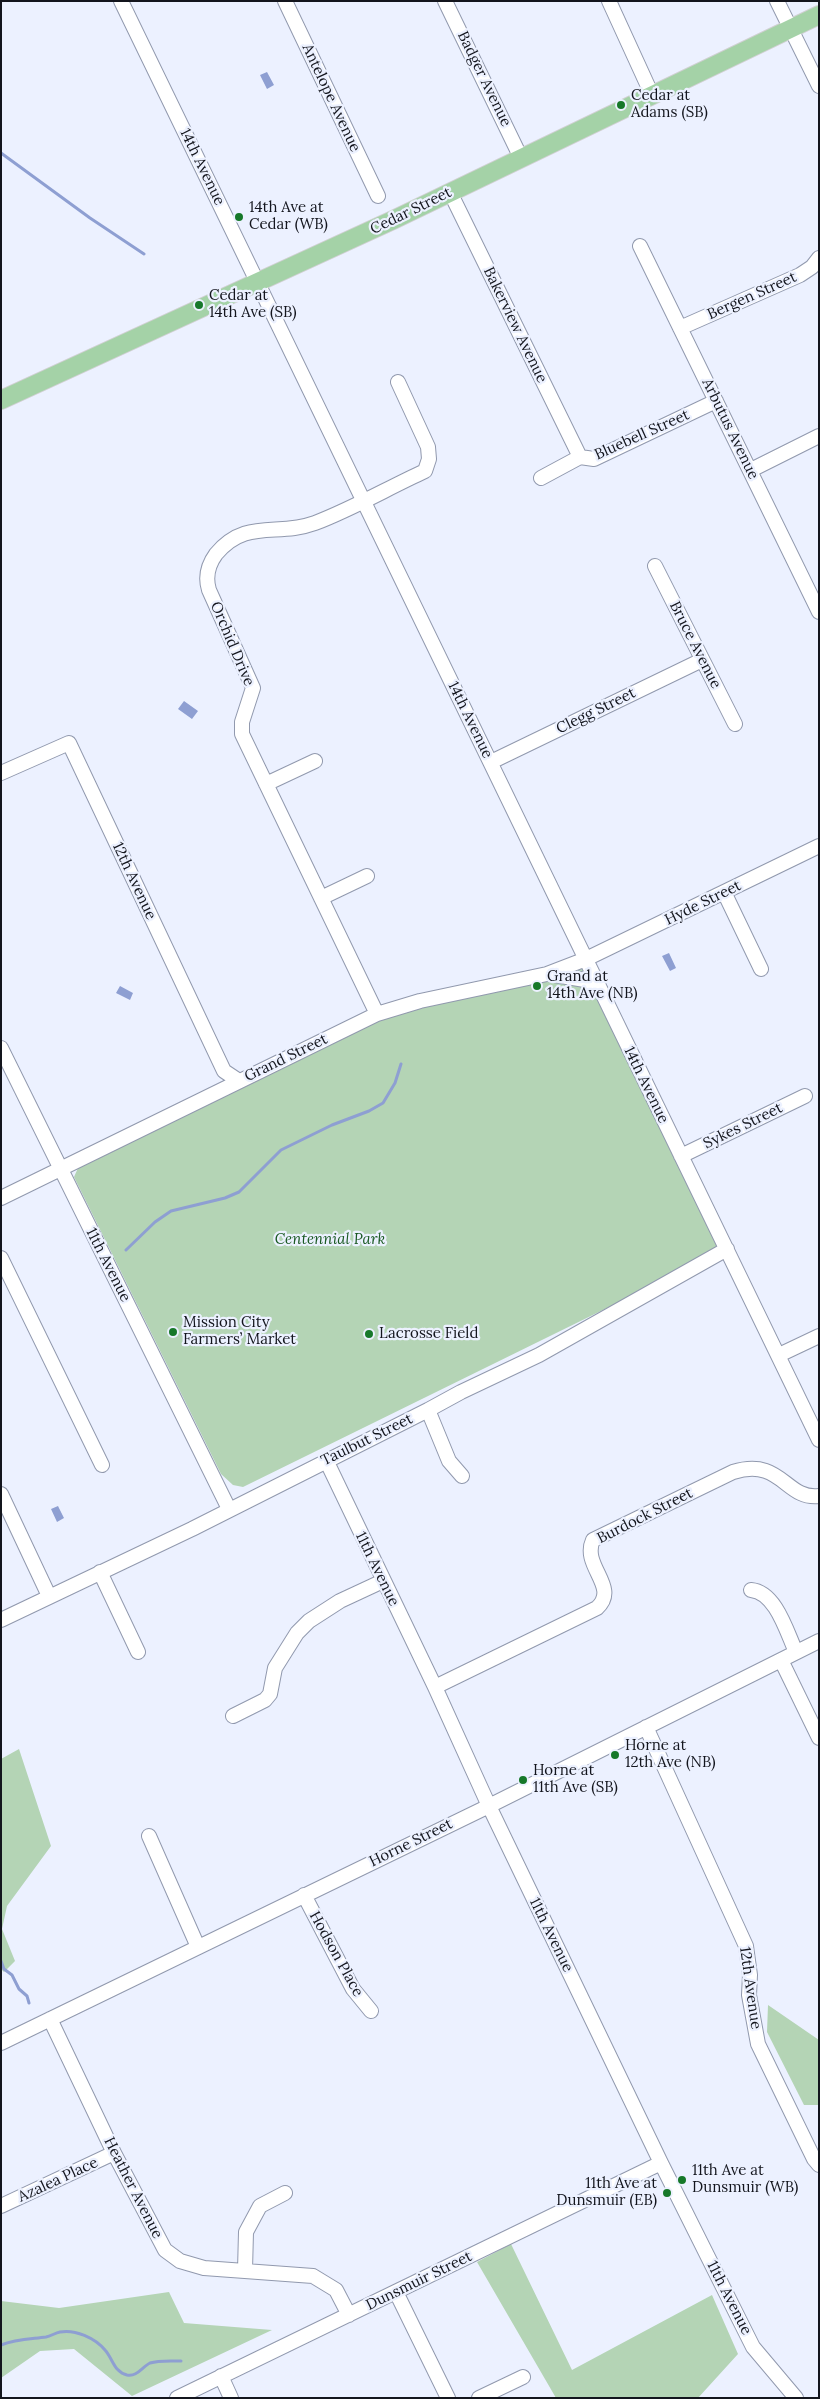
<!DOCTYPE html>
<meta charset="utf-8">
<style>
body{margin:0}
#map{position:relative;width:820px;height:2399px;overflow:hidden;background:#ecf1ff;font-family:Lora,serif}
canvas{display:block}
.frame{position:absolute;inset:0;border:2px solid #13151d;pointer-events:none}
</style>
<div id="map">
<canvas width="820" height="2399"></canvas>
<div class="frame"></div>
</div>
<script>
const g = document.querySelector('canvas').getContext('2d');
g.lineJoin = 'round';
function fill(path, color) {
  g.fillStyle = color;
  g.fill(path, 'evenodd');
}
function trace(path, color, width, dash) {
  g.strokeStyle = color;
  g.lineWidth = width;
  g.lineCap = dash ? 'butt' : 'round';
  g.setLineDash(dash || []);
  g.stroke(path);
}
function write(font, color, halo, rows, align = 'center') {
  g.font = font + ' Lora,serif';
  g.lineWidth = 4.5;
  g.setLineDash([]);
  g.textBaseline = 'middle';
  g.strokeStyle = halo;
  g.fillStyle = color;
  for (const [text, x, y, turn = 0] of rows) {
    g.save();
    g.translate(x, y);
    g.rotate((+turn || 0) * Math.PI / 180);
    g.textAlign = isNaN(turn) ? turn : align;
    if (halo) g.strokeText(text, 0, 0);
    g.fillText(text, 0, 0);
    g.restore();
  }
}
const green = new Path2D(`
 M586 959 727 1249 243 1487 233 1485 221 1474 74 1177 78 1168 377 1014Z
 M19 1749 51 1846 7 1906 2 1929 15 1961 4 1972 1 1969V1759Z
 M768 2005 819 2040V2105H804L767 2032Z
 M511 2244 572 2370 712 2295 738 2354 698 2398H556L477 2262Z
 M169 2292 184 2323 272 2330 132 2396 74 2349 40 2351 1 2378V2301L59 2308Z`);
const water = new Path2D(`
 M267 72 274 85 267 89 260 75Z
 M184 701 198 711 192 719 178 709Z
 M669 953 676 968 670 971 662 956Z
 M120 986 133 993 130 1000 116 993Z
 M58 1506 64 1518 57 1522 51 1509Z`);
const stream = new Path2D(`
 M1 153 90 218 144 254
 M126 1250 155 1222 171 1211 225 1198 239 1192 281 1150 332 1125 369 1111 383 1103 395 1083 401 1064
 M1 1961 4 1969 12 1975 19 1989 27 1996 29 2003
 M1 2345C16 2339 31 2339 46 2337 51 2336 55 2333 60 2332 75 2329 95 2338 105 2350 113 2359 114 2372 127 2375 137 2377 142 2367 150 2363 159 2360 171 2361 181 2361`);
const minor = new Path2D(`
 M121 1 819 1440
 M285 1 378 196
 M445 1 521 158
 M609 1 652 95
 M777 1 819 86
 M450 192 580 457
 M640 246 819 612
 M680 328 800 275 812 267 819 258
 M751 470 819 436
 M541 478 580 457 594 459 716 401
 M655 566 735 724
 M491 762 702 660
 M1 773 69 743 224 1071 239 1081
 M266 784 315 761
 M724 892 761 969
 M321 898 367 876
 M549 974 585 980 599 986
 M377 1014 242 734V722L253 688 209 590C205 577 208 565 216 554 246 518 277 537 315 523 352 509 388 488 425 471L429 459 428 447 398 382
 M1 1048 229 1509
 M681 1156 805 1096
 M1 1198 377 1014 420 1001 547 974 586 959 819 846
 M1 1258 102 1465
 M779 1355 819 1336
 M428 1410 449 1461 462 1476
 M326 1460 435 1687 489 1806 661 2163 753 2347 796 2398
 M1 1494 49 1596
 M100 1572 138 1652
 M751 1590C776 1592 787 1633 796 1652
 M1 1620 192 1529 428 1410 461 1392 539 1355 727 1249
 M781 1660 819 1738
 M435 1687 597 1608C620 1587 581 1566 593 1540L733 1472C782 1457 785 1500 819 1496
 M233 1716 265 1700 270 1694 275 1668 297 1633 309 1621 340 1601 383 1581
 M646 1727 746 1946 750 1975 749 1995 758 2044 814 2159 819 2165
 M149 1836 198 1947
 M304 1895 353 1989 371 2011
 M50 2019 114 2153 165 2250 180 2261 204 2268 313 2276 336 2290 349 2315
 M1 2043 489 1806 819 1641
 M1 2206 114 2153
 M245 2270 246 2232 260 2206 285 2193
 M396 2292 448 2398
 M221 2376 231 2398
 M177 2398 661 2163
 M479 2398 523 2377`);
const major = new Path2D(`
 M1 400 393 220 819 15`);
const markers = [
 [621,105,5,"#167829"],
 [239,217,5,"#167829"],
 [199,305,5,"#167829"],
 [537,986,5,"#167829"],
 [173,1332,5,"#167829"],
 [369,1334,5,"#167829"],
 [615,1755,5,"#167829"],
 [523,1780,5,"#167829"],
 [682,2180,5,"#167829"],
 [667,2193,5,"#167829"]
];
const streetNames = [
 ["Badger Avenue",484,79,64],
 ["Antelope Avenue",331,98,65],
 ["14th Avenue",202,167,64],
 ["Cedar Street",411,211,-26],
 ["Bergen Street",752,296,-24],
 ["Bakerview Avenue",515,325,64],
 ["Arbutus Avenue",730,429,64],
 ["Bluebell Street",642,435,-24],
 ["Orchid Drive",232,644,67],
 ["Bruce Avenue",695,645,63],
 ["Clegg Street",596,711,-26],
 ["14th Avenue",470,720,64],
 ["12th Avenue",134,881,65],
 ["Hyde Street",703,903,-26],
 ["Grand Street",286,1058,-26],
 ["14th Avenue",646,1085,64],
 ["Sykes Street",743,1126,-26],
 ["11th Avenue",108,1265,63],
 ["Taulbut Street",367,1440,-26],
 ["Burdock Street",645,1516,-27],
 ["11th Avenue",377,1569,64],
 ["Horne Street",411,1843,-26],
 ["11th Avenue",551,1935,64],
 ["Hodson Place",336,1954,61],
 ["12th Avenue",750,1988,82],
 ["Azalea Place",58,2180,-25],
 ["Heather Avenue",133,2188,63],
 ["Dunsmuir Street",419,2281,-26],
 ["11th Avenue",729,2298,63]
];
const poiNames = [
 ["Cedar at",631,96],
 ["Adams (SB)",631,113],
 ["14th Ave at",249,208],
 ["Cedar (WB)",249,225],
 ["Cedar at",209,296],
 ["14th Ave (SB)",209,313],
 ["Grand at",547,977],
 ["14th Ave (NB)",547,994],
 ["Mission City",183,1323],
 ["Farmers’ Market",183,1340],
 ["Lacrosse Field",379,1334],
 ["Horne at",625,1746],
 ["12th Ave (NB)",625,1763],
 ["Horne at",533,1771],
 ["11th Ave (SB)",533,1788],
 ["11th Ave at",692,2171],
 ["Dunsmuir (WB)",692,2188],
 ["11th Ave at",657,2184,"right"],
 ["Dunsmuir (EB)",657,2201,"right"]
];
const parkNames = [
 ["Centennial Park",330,1240]
];
fill(green, '#b4d4b5');
fill(water, '#8e9fd2');
trace(stream, '#8e9fd2', 3);
trace(minor, '#9199ae', 16);
trace(major, '#d0d0d2', 20);
trace(minor, '#fff', 14);
trace(major, '#a4d2a7', 18);
for (const [x, y, r, color] of markers) {
  const dot = new Path2D();
  dot.arc(x, y, r, 0, 2 * Math.PI);
  g.fillStyle = color;
  g.fill(dot);
  trace(dot, '#ecf1ff', 2);
}
write('15px', '#13151d', '#ecf1ff', streetNames);
write('15px', '#13151d', '#ecf1ff', poiNames, 'left');
write('italic 15px', '#195922', '#ecf1ff', parkNames);
</script>
